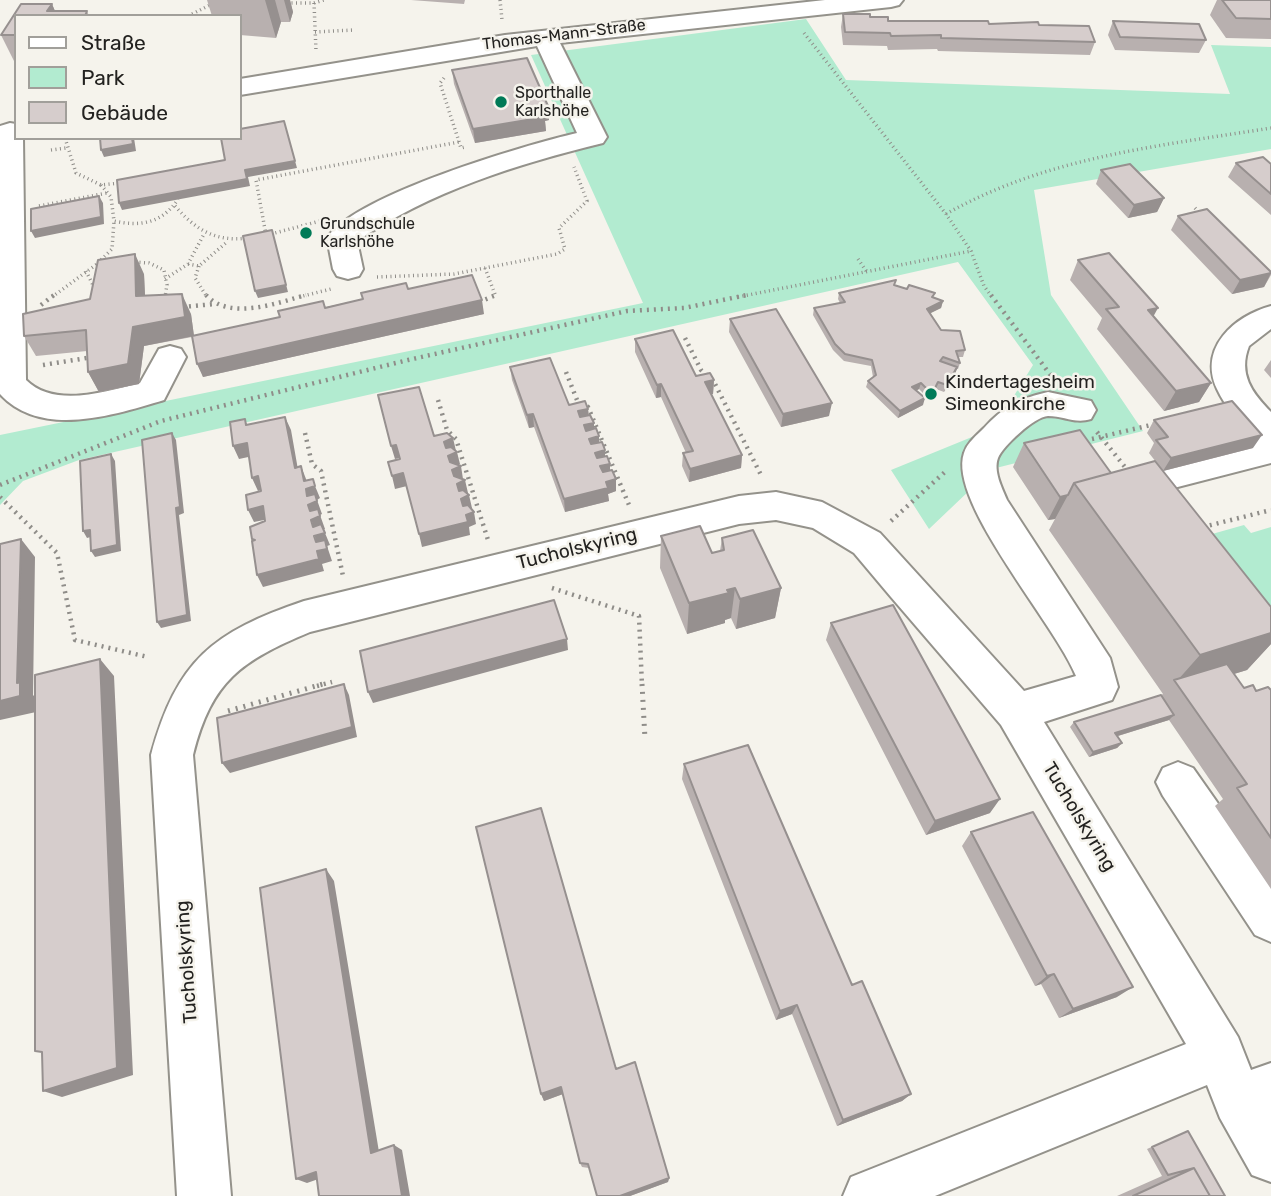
<!DOCTYPE html>
<meta charset="utf-8">
<style>
body{margin:0}
#map{position:relative;width:1271px;height:1196px;overflow:hidden;background:#f5f3ec;font-family:Rubik,sans-serif}
canvas{display:block}
.legend{position:absolute;left:14px;top:14px;width:228px;height:126px;box-sizing:border-box;background:#f5f3ec;border:2px solid #a19f9a;margin:0;padding:9px 12px;list-style:none;font-size:21px;color:#232220}
.legend li{display:flex;align-items:center;gap:14px;height:35px}
.legend b{width:35px;border:2px solid #a19f9a}
</style>
<div id="map">
<canvas width="1271" height="1196"></canvas>
<ul class="legend">
<li><b style="height:9px;background:#fff"></b>Straße</li>
<li><b style="height:19px;background:#b2ebd0"></b>Park</li>
<li><b style="height:19px;background:#d6cdcc"></b>Gebäude</li>
</ul>
</div>
<script>
const g = document.querySelector('canvas').getContext('2d');
g.lineJoin = 'round';
function fill(path, color) {
  g.fillStyle = color;
  g.fill(path, 'evenodd');
}
function trace(path, color, width, dash) {
  g.strokeStyle = color;
  g.lineWidth = width;
  g.lineCap = dash ? 'butt' : 'round';
  g.setLineDash(dash || []);
  g.stroke(path);
}
function write(font, color, halo, rows, align = 'center') {
  g.font = font + ' Rubik,sans-serif';
  g.lineWidth = 5;
  g.setLineDash([]);
  g.textBaseline = 'middle';
  g.strokeStyle = halo;
  g.fillStyle = color;
  for (const [text, x, y, turn = 0] of rows) {
    g.save();
    g.translate(x, y);
    g.rotate((+turn || 0) * Math.PI / 180);
    g.textAlign = isNaN(turn) ? turn : align;
    if (halo) g.strokeText(text, 0, 0);
    g.fillText(text, 0, 0);
    g.restore();
  }
}
const green = new Path2D(`
 M806 19 846 80 1230 94 1211 45 1271 47V149L1034 190 1051 295 1143 431 992 469 929 529 891 470 994 428 1033 365 958 262 79 460 23 481 0 505V435L643 303 531 55Z
 M1244 525 1251 533 1271 527V619L1205 536Z`);
const pathFar2 = new Path2D(`
 M500 0 502 20
 M287 3H314L316 51
 M314 3 324 0
 M188 16 212 4
 M315 32 354 30
 M804 33 946 214 971 251 984 286 992 297
 M444 78 440 83 461 148 465 147
 M65 138 76 173 101 185 120 183
 M51 150 66 148
 M101 185 111 197 114 221C140 227 163 223 178 199
 M39 206 107 193
 M175 206C196 230 215 242 248 238
 M1195 208 1202 216
 M946 214C1047 157 1158 146 1271 128
 M271 234 320 221
 M266 235 256 180 459 142
 M858 259 867 272
 M135 262 149 263 164 270 167 285 165 297
 M98 263 112 249 114 221
 M188 264 199 266 227 242
 M199 266 195 278 207 297
 M485 268 496 297
 M86 271 95 289
 M377 277 454 274 557 254 565 249 559 228 587 201 574 167
 M165 279 188 264 204 234
 M52 297 97 264
 M299 297 331 289
 M738 297 971 251`);
const pathFar1 = new Path2D(`
 M206 295C230 321 277 303 306 295
 M991 295 1052 377
 M164 300 165 295
 M479 302 496 295
 M41 305 54 295
 M182 307 215 304
 M685 338 701 370 714 382 762 477
 M43 365 93 357
 M566 372 577 400 588 407 629 505
 M438 400 447 430 456 439 488 540
 M1097 432 1129 472
 M305 433 312 464 321 471 343 576
 M1092 439 1155 424
 M0 485 161 421 408 360 627 311 684 308 747 295
 M0 497 57 553 75 640 148 657
 M891 521 946 471
 M1203 527 1271 510
 M552 588 639 616 642 686
 M317 686 332 682`);
const path = new Path2D(`
 M642 684 645 739
 M228 711 323 684`);
const minor = new Path2D(`
 M825 0H903L899 5 891 7 560 43 607 137 603 143C517 164 431 191 357 241L363 269 359 276 348 279 337 276 333 269 327 238C355 195 525 145 577 133L537 46 240 95V79L505 35Z
 M10 123 16 124V138H23L26 380C54 408 105 392 140 383L159 349 170 346 181 349 186 357 164 400C114 415 41 439 0 394V126Z
 M1271 306V329L1249 346C1238 374 1252 393 1271 412V463L1166 490 1153 486 1148 476 1153 466 1257 440C1242 424 1226 409 1217 389 1198 347 1235 316 1271 306Z
 M1048 392 1091 401 1096 410 1091 419C1075 424 1064 416 1048 416 1034 417 1003 446 998 458 993 471 1002 488 1007 500L1110 658 1118 687 1112 700 1044 722 1238 1037 1251 1070 1271 1063V1182L1252 1175 1220 1118 1207 1085 935 1196H843L851 1177 1186 1044 1001 725 891 597 854 553 813 528 776 520 739 524 310 632C241 661 212 680 193 755L231 1196H177L151 755C177 660 213 632 304 601L739 496 776 492 822 502 880 533 1024 691 1076 676C1056 625 947 502 964 453 967 443 977 435 984 428 1003 407 1021 398 1048 392Z
 M1178 762 1193 768 1271 879V942L1255 935 1163 796 1156 782 1163 768Z`);
const wall = new Path2D(`
 M207 0H290L293 12 290 22H281L276 38 240 35V16H212Z
 M411 0H465L464 4Z
 M1217 0H1271V39L1226 38 1210 15Z
 M21 4H52L55 11H87L89 16H16V65L1 35Z
 M843 14 888 21 1039 25 1095 42 1090 55 938 51 937 49 888 50 887 46 843 45 841 27Z
 M1113 21 1206 40 1199 53 1115 50 1108 35Z
 M452 70 549 120 545 121 546 131 475 143 454 84Z
 M1236 163 1271 164V215L1228 177Z
 M1101 170 1164 198 1157 212 1128 218 1096 184Z
 M1178 216 1271 272V275L1264 287 1232 294 1171 230Z
 M1078 260 1153 316 1211 383 1199 402 1164 411 1097 329 1102 318 1070 280Z
 M144 274 145 296 191 314 194 336 408 289 484 314 203 377 192 337 144 346 139 384 99 392 88 372 87 351 36 356 24 336 90 299Z
 M896 280 894 285 943 301 941 308 930 313 941 330 965 350 963 357H958L960 363 958 369H957L955 374 944 392 936 389 930 400 919 389 916 391 923 405 898 418 866 387 868 381 873 377 871 366 844 361 833 350 813 315 814 308 840 303 838 299 839 293Z
 M730 319 829 416 781 427 729 332Z
 M635 339 696 376 714 380 713 394H711L742 455 741 468 689 482 682 466 683 453H686L661 397 656 398 635 352Z
 M1271 360V378L1264 370Z
 M510 367 569 405 588 409 589 415 594 423V429L599 436V443L605 450V456L616 491 608 494 609 501 565 512 534 427 529 428 512 380Z
 M1154 420 1253 448 1163 471 1149 453 1154 443 1147 433Z
 M1024 443 1111 473 1271 607V644L1247 670 1234 674 1244 688 1256 691 1271 690V889L1215 806 1223 799 1169 720 1118 736 1122 743 1117 748 1089 757 1070 727 1074 722 1161 695 1163 694 1049 530 1055 519 1048 520 1013 467Z
 M661 536 712 553 720 551 722 538 781 588 775 618 736 629 731 618 725 620V623L687 634 660 568Z
 M831 623 990 813 926 835 826 640Z
 M684 764 852 985 911 1094 902 1101 837 1126 792 1014 776 1020 682 779Z
 M971 832 1117 997 1059 1018 1041 984 1035 986 962 846Z
 M616 1069 669 1178 668 1182 630 1196H597L589 1168 582 1167 580 1163 563 1094 544 1101 541 1094Z
 M1188 1131 1225 1196H1117L1162 1176 1147 1149Z`);
const shadedWall = new Path2D(`
 M265 0H275L281 22 276 38Z
 M284 0H290L293 12 290 22Z
 M52 4 57 16 47 11Z
 M548 106 549 120 545 121 546 131 475 143 473 129 541 108Z
 M284 121 297 168 248 177 250 186 122 210 119 203 245 170Z
 M132 138H134L136 151 104 157 101 150Z
 M99 196 103 203 104 224 35 238 31 231Z
 M1164 198 1157 212 1128 218 1134 205Z
 M272 230 288 292 258 298 255 291Z
 M135 254 144 274 146 316 136 296Z
 M1271 273 1264 287 1232 294 1240 280Z
 M182 294 191 314 194 336 144 346 139 384 99 392 88 372 133 327Z
 M482 300 484 314 203 377 197 364Z
 M943 301 941 308 925 316 927 309Z
 M1158 308 1147 328 1148 310Z
 M957 367 955 374 944 392 947 385Z
 M714 380 713 394 704 396 705 382Z
 M921 383 919 389 910 394 912 387Z
 M1211 383 1199 402 1164 411 1176 391Z
 M661 384V397L656 398 657 385Z
 M925 398 923 405 898 418 900 411Z
 M832 403 829 416 781 427 783 414Z
 M588 409 589 422 579 424 578 411Z
 M533 414 534 427 529 428 527 415Z
 M285 417 291 430 300 481 295 468Z
 M594 423V436L584 438V425Z
 M172 433 176 440 184 513 179 515 191 621 161 628 157 622 176 508Z
 M1262 435 1253 448 1163 471 1171 458Z
 M599 436V449L590 451 589 439Z
 M453 438 456 451 447 454 444 442Z
 M247 443 253 456 239 459 233 446Z
 M396 445 400 458 395 459 391 446Z
 M605 450V463L595 466V453Z
 M457 452 460 464 451 469 448 456Z
 M111 454 115 461 121 551 95 557 91 551Z
 M742 455 741 468 689 482 690 469Z
 M610 464V477L601 479 600 466Z
 M301 466 306 479 308 488 315 486 320 498 317 500 322 514 320 515 325 529 316 532 325 533 330 545 327 546 332 561 322 564 324 571 263 587 257 575 316 542Z
 M461 466 463 479 455 482 452 470Z
 M403 473 407 486 395 489 392 476Z
 M258 476 264 489 258 491 252 478Z
 M616 479V491L608 494 609 501 565 512 564 499 606 482Z
 M465 480 468 493 459 497 457 484Z
 M469 495 472 508 464 512 461 499Z
 M1068 495 1055 519 1048 520 1060 497Z
 M263 506 269 519 254 522 248 510Z
 M474 512 476 524 469 527 470 535 422 547 419 534Z
 M90 530 94 536 87 538 83 531Z
 M21 539 35 557 33 695 36 698V712L0 720V701L17 683Z
 M735 588 731 618 725 620V623L687 634 689 603Z
 M781 588 775 618 736 629 740 599Z
 M1271 633V644L1247 670 1181 690 1176 682 1200 655Z
 M567 639 568 650 373 703 368 692Z
 M100 659 114 676 133 1075 62 1097 43 1091Z
 M344 684 349 695 357 737 230 773 222 763Z
 M1174 715 1169 720 1111 738 1115 733Z
 M1122 743 1117 748 1089 757 1093 752Z
 M1000 799 990 813 926 835 935 821Z
 M326 869 334 881 380 1158 371 1153Z
 M1054 974 1041 984 1035 986 1047 976Z
 M1133 987 1117 997 1059 1018 1073 1009Z
 M797 1005 792 1014 776 1020 780 1011Z
 M561 1087 563 1094 544 1101 541 1094Z
 M911 1094 902 1101 837 1126 843 1120Z
 M394 1145 402 1150 410 1196H402Z
 M316 1172 327 1176 307 1183 296 1179Z
 M669 1178 668 1182 630 1196H620Z`);
const building = new Path2D(`
 M1222 0H1271V19L1236 18Z
 M21 4H52L47 11H87L85 16H16V35H1Z
 M843 14H870V17H888V21H988L989 24 1038 22 1039 25 1089 26 1095 42 941 38V35L891 36 890 33 845 32Z
 M1113 21 1199 24 1206 40 1120 37Z
 M527 58 548 106 541 108 545 117 473 129 452 70Z
 M284 121 295 161 245 170 247 179 119 203 117 180 225 160 221 138H240V129Z
 M100 138H132L133 144 101 150Z
 M1263 157 1271 164V194L1236 163Z
 M1130 164 1164 198 1134 205 1101 170Z
 M99 196 101 217 31 231V209Z
 M1207 209 1271 272V273L1240 280 1178 216Z
 M272 230 286 285 255 291 243 236Z
 M1109 253 1158 308 1148 310 1211 383 1176 391 1106 309 1119 307 1078 260Z
 M135 254 136 296 182 294 185 317 133 327 128 364 88 372 86 330 24 336 23 314 90 299 98 260Z
 M472 275 482 300 197 364 192 336 280 317 278 311 323 301 325 308 363 299 361 293 406 283 408 289Z
 M896 280 894 285 907 289 909 285 935 293 932 297 943 301 927 309 941 330 960 331 965 350 956 351 960 363 943 357 940 361 957 367 947 385 938 382 932 394 921 383 912 387 925 398 900 411 868 381 876 375 872 360 845 354 835 344 814 308 845 302 839 293Z
 M776 309 832 403 783 414 730 319Z
 M673 330 696 376 710 373 714 380 705 382 742 455 690 469 683 453 693 451 661 384 657 385 635 339Z
 M550 358 569 405 585 401 588 409 578 411 580 417 590 415 594 423 584 425 586 431 596 428 599 436 589 439 591 444 602 442 605 450 595 453 597 458 607 456 610 464 600 466 603 472 612 470 616 479 606 482 608 488 564 499 533 414 527 415 510 367Z
 M419 387 434 436 447 433 453 438 444 442 446 448 451 447 457 452 448 456 450 462 461 466 452 470 454 476 465 480 457 484 459 491 463 490 469 495 461 499 463 506 468 505 474 512 466 515 468 522 419 534 403 473 392 476 388 462 400 459 396 445 391 446 378 395Z
 M1232 401 1262 435 1171 458 1156 440 1168 437 1154 420Z
 M285 417 295 468 301 466 304 481 313 479 315 486 306 489 307 496 315 494 317 501 308 505 310 511 318 509 320 516 311 520 313 527 321 524 325 533 314 536 316 542 325 540 327 549 317 551 319 559 257 575 252 541 255 540 252 539 250 527 265 521 263 506 248 510 246 495 261 491 258 476 252 478 247 443 233 446 230 422 245 419 246 425Z
 M1080 430 1111 473 1074 483 1068 495 1060 497 1024 443Z
 M172 433 180 507 176 508 187 615 157 622 142 440Z
 M111 454 117 545 91 551 90 530 83 531 80 461Z
 M1155 461 1271 607V633L1200 655 1074 483Z
 M700 526 712 553 724 550 722 538 753 530 781 588 740 599 735 588 727 590 729 593 689 603 661 536Z
 M21 539 17 683 20 682V696L0 701V544Z
 M554 600 567 639 368 692 360 651Z
 M893 605 1000 799 935 821 831 623Z
 M100 659 117 1068 43 1091 42 1052 35 1051V675Z
 M1227 664 1244 688 1253 685 1256 691 1268 687 1271 690V838L1237 788 1247 784 1174 680Z
 M344 684 352 727 222 763 217 718Z
 M1161 695 1174 715 1115 733 1122 743 1093 752 1074 722Z
 M748 745 852 985 862 981 911 1094 843 1120 797 1005 780 1011 684 764Z
 M541 808 616 1069 635 1062 669 1178 620 1196H597L588 1164 580 1163 561 1087 541 1094 476 827Z
 M1033 812 1133 987 1073 1009 1054 974 1047 976 971 832Z
 M326 869 371 1153 394 1145 402 1196H319L316 1172 296 1179 260 888Z
 M1188 1131 1225 1196H1210L1194 1168 1168 1175 1152 1147Z
 M1194 1168 1210 1196H1133Z`);
const markers = [
 [501,102,7,"#007a57"],
 [306,233,7,"#007a57"],
 [931,394,7,"#007a57"]
];
const farStreetnames = [
 ["Thomas-Mann-Straße",564,35,-7]
];
const farPoinames = [
 ["Sporthalle",515,93],
 ["Karlshöhe",515,111],
 ["Grundschule",320,224],
 ["Karlshöhe",320,242]
];
const poiNames = [
 ["Kindertagesheim",945,383],
 ["Simeonkirche",945,405]
];
const streetNames = [
 ["Tucholskyring",577,549,-14],
 ["Tucholskyring",1079,817,59],
 ["Tucholskyring",187,962,-94]
];
fill(green, '#b2ebd0');
trace(minor, '#94928b', 4);
trace(pathFar2, '#8f8d89', 3.5, [1, 3.5]);
trace(pathFar1, '#8f8d89', 4.5, [2, 5]);
trace(path, '#8f8d89', 5, [2, 6]);
fill(minor, '#fff');
fill(wall, '#b8b0af');
fill(shadedWall, '#96908f');
fill(building, '#d6cdcc');
trace(building, '#96908f', 2);
for (const [x, y, r, color] of markers) {
  const dot = new Path2D();
  dot.arc(x, y, r, 0, 2 * Math.PI);
  g.fillStyle = color;
  g.fill(dot);
  trace(dot, '#f5f3ec', 2.5);
}
write('16px', '#232220', '#f5f3ec', farStreetnames);
write('16px', '#232220', '#f5f3ec', farPoinames, 'left');
write('19px', '#232220', '#f5f3ec', poiNames, 'left');
write('19px', '#232220', '#f5f3ec', streetNames);
</script>
